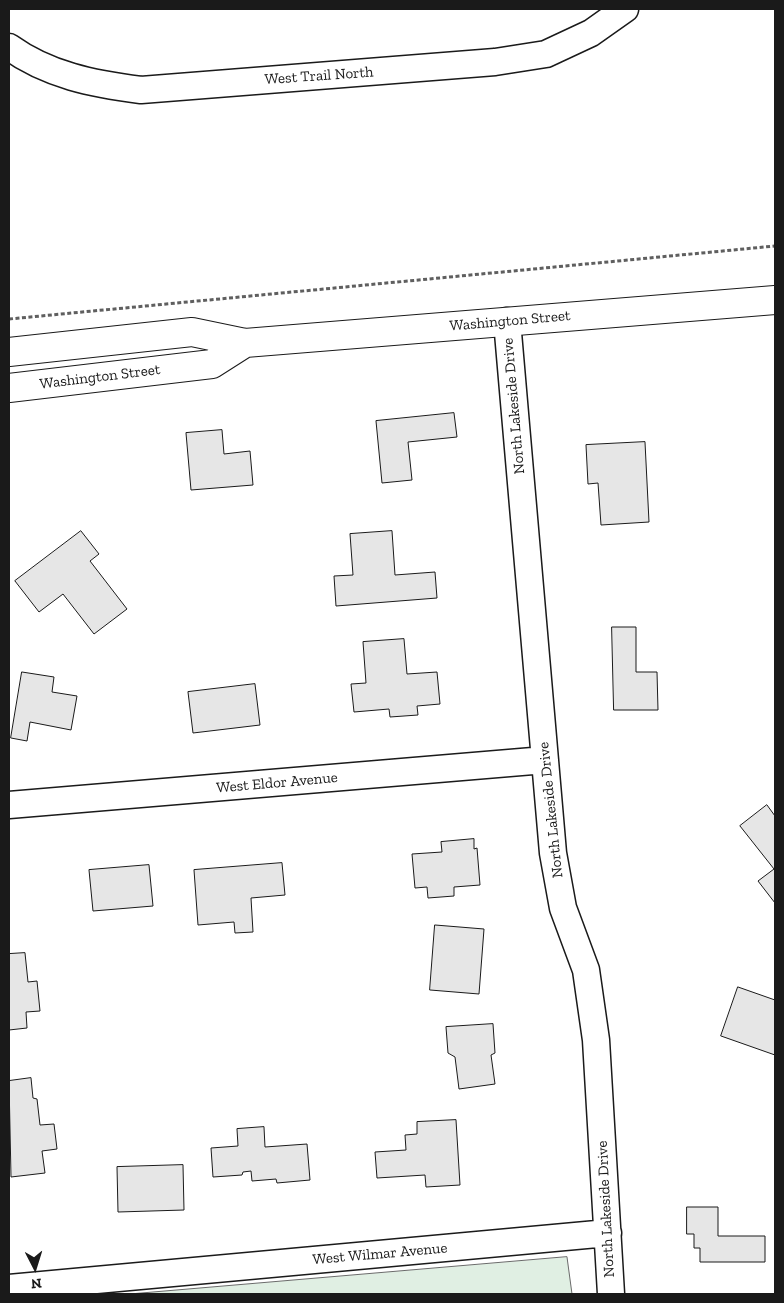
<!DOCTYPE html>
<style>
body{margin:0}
#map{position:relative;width:784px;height:1303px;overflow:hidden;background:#fff;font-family:"Zilla Slab",serif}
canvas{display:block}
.frame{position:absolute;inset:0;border:10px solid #1a1a1a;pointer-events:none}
.north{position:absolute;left:10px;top:1243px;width:50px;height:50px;-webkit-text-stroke:4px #fff;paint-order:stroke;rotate:175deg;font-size:14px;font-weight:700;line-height:20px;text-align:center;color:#1a1a1a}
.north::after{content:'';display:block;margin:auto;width:18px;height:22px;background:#1a1a1a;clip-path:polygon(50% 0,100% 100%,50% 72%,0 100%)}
</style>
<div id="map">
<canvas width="784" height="1303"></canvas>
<div class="frame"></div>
<div class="north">N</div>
</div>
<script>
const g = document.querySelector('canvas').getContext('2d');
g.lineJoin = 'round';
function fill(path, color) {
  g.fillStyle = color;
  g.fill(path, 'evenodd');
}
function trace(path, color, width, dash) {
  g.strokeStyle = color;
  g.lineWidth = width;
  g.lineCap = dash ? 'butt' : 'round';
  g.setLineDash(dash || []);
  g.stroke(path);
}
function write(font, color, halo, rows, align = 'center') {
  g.font = font + ' "Zilla Slab",serif';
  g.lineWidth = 4;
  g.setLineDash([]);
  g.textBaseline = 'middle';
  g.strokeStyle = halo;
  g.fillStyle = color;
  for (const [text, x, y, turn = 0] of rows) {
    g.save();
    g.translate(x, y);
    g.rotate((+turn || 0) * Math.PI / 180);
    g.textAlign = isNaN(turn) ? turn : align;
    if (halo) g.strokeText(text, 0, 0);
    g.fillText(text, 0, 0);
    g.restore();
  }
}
const green = new Path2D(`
 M567 1257 572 1294H130Z`);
const building = new Path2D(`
 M454 413 457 437 408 442 412 480 382 483 376 421Z
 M222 430 224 454 250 451 253 485 191 490 186 433Z
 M645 442 649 522 601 525 598 483 588 484 586 445Z
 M81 531 99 554 90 561 127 609 94 634 63 594 39 612 15 581Z
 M392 531 395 575 435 572 437 598 336 606 334 576 353 575 350 534Z
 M612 627H636V672H657L658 710H614Z
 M404 639 407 674 437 672 440 704 417 706 418 715 390 717 389 709 354 712 351 684 366 683 363 642Z
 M22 672 54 677 52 692 77 696 71 730 30 722 27 741 11 738Z
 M255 684 260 725 193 733 188 692Z
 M767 805 775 816V903L758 881 774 869 740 826Z
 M474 839V849L477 848 480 885 454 887V896L428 898 427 887 415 888 412 854 442 852 441 842Z
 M282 863 285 895 251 898 253 932 235 933 234 922 198 925 194 870Z
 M149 865 153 906 93 911 89 870Z
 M435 925 484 929 479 994 430 990Z
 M25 953 28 982 37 981 40 1011 26 1012 27 1028 9 1030V954Z
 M738 987 775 1000V1055L721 1036Z
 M493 1024 495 1053 491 1055 495 1084 459 1089 455 1057 448 1053 446 1027Z
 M31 1078 33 1098 37 1099 40 1125 54 1124 57 1149 42 1151 45 1173 11 1177 9 1081Z
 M456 1120 460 1185 426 1187 425 1175 377 1178 375 1152 406 1150 405 1135 417 1134V1122Z
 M264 1127 265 1147 307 1144 310 1180 277 1183 276 1179 252 1181 251 1171 243 1172 242 1175 213 1177 211 1148 238 1146 237 1129Z
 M183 1165 184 1210 118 1212 117 1167Z
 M687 1207H718V1236H765V1262H700V1248H694V1234H687Z`);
const path = new Path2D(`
 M9 319 775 246`);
const minor = new Path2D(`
 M9 47C48 75 93 84 141 90L495 62 546 54 591 33 625 9
 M507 321 553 853 563 908 586 970 596 1040 611 1294
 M9 805 545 760
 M9 1288 608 1233`);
const major = new Path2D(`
 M9 352 192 332 245 343 775 300
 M9 388 212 364 245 343`);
const streetNames = [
 ["West Trail North",319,76,-4],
 ["Washington Street",510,321,-5],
 ["Washington Street",100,377,-7],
 ["North Lakeside Drive",514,406,-95],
 ["West Eldor Avenue",277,783,-5],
 ["North Lakeside Drive",551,810,-96],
 ["North Lakeside Drive",606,1209,-93],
 ["West Wilmar Avenue",380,1254,-5]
];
fill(green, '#e0efe3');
trace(green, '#6a6a6a', 1);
fill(building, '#e6e6e6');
trace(building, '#1a1a1a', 1);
trace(minor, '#1a1a1a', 29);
trace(major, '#1a1a1a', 30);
trace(path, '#5f5f5f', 3, [4, 2.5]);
trace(minor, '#fff', 26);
trace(major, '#fff', 28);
write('15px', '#1a1a1a', '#fff', streetNames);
</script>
